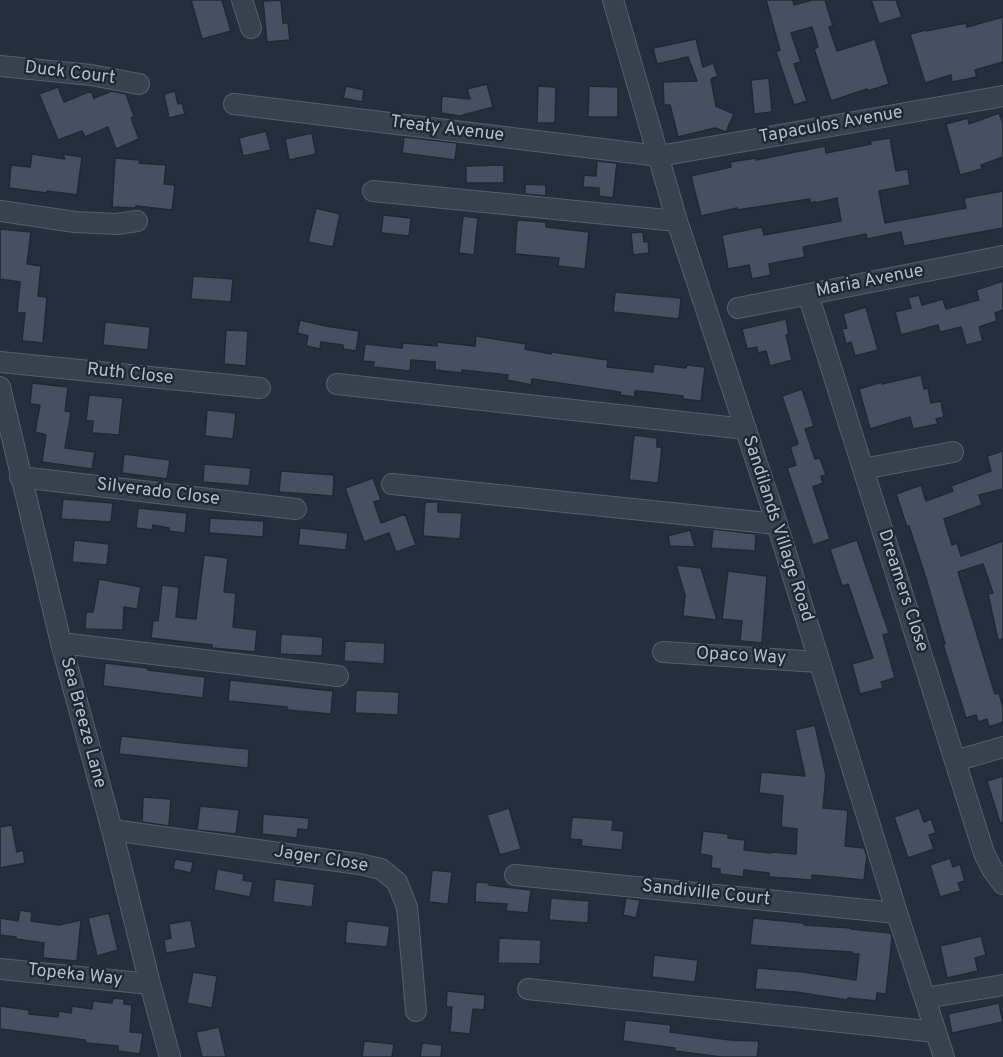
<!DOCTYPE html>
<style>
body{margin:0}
canvas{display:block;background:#242f3e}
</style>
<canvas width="1003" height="1057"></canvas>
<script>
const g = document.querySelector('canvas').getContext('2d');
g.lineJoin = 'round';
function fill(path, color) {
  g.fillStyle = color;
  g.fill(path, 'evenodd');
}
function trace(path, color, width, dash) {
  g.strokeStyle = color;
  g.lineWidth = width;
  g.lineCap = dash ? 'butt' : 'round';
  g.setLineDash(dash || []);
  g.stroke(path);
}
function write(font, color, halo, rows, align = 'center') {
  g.font = font + ' Overpass,sans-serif';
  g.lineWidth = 4.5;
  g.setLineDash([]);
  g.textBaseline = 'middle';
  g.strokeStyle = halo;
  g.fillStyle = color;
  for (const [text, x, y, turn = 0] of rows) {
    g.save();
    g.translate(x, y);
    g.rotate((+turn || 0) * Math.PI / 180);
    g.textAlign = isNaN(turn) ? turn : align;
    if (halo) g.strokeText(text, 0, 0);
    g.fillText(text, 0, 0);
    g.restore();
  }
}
const building = new Path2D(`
 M191 0H222L231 31 202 39Z
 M281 0 283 23H288L290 40 267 42 263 1Z
 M766 0H793L794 5 812 0H825L833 26 829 27 837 51 875 39 889 84 868 91 867 89 831 101 814 49 818 47 812 27 791 33 801 62 794 64 807 101 794 105 776 52 780 50Z
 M871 0H896L902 17 879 24Z
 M1003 17V62L975 70 977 77 952 82 951 75 925 83 910 34 926 30V31L966 23 967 27Z
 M696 39 703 67 713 63 718 76 711 79 716 106 734 114 726 132 715 128 678 137 670 105H664L663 82 697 81 688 57 657 64 653 48Z
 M769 78 772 112 754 114 751 80Z
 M487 84 493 107 460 116 441 113 442 96 470 99 467 89Z
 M346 86 364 90 362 102 343 98Z
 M538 86 556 87 555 123H537Z
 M589 86 618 87V117H588Z
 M58 87 64 102 91 91 94 98 112 91 126 94 134 116 131 118 139 139 116 149 108 127 85 137 82 131 58 140 39 94Z
 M175 91 178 104 182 103 185 114 169 118 164 94Z
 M999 113 1003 123V157L981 165 982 169 960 175 946 124 968 118 969 124Z
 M266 131 271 150 243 156 239 138Z
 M312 133 316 154 289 160 285 139Z
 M404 137 457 143 455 160 402 153Z
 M890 138 896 171 908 169 910 185 879 191 885 223 966 208 964 198 1003 191V228L904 246 901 232 867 239 866 234 803 247 805 257 769 264 771 275 752 279 749 265 728 269 722 235 762 227 764 235 841 221 837 198 816 203V202L810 203V199L737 210V208L701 216 691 176 731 167 730 162 756 158V160L825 146 826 153 871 144 870 141Z
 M32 154 65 159 63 154 82 157 77 195 47 191V193L9 188 11 165 30 167Z
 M115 158 140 160 139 163 166 165 164 184 175 185 172 210 136 206V208L112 207Z
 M597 161 617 163 613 198 599 196V188L583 187 584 175 596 176Z
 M504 165V183H466V166Z
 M525 184 546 185V196L525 194Z
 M316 208 340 214 333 247 308 242Z
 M383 215 411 218 409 236 381 233Z
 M463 216 478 218 474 255 459 253Z
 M517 220 546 222V227L589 232 585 269 558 266 559 258 515 254Z
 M0 229 31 232 27 264 41 266 38 296 47 297 43 343 22 341 25 313H17L20 282 0 279Z
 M643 232 644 242 648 241 649 253 633 255 631 233Z
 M193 276 233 279 231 302 191 299Z
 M1003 281V310L995 313 997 321 979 327 983 341 966 345 961 327 940 332 938 325 901 335 895 312 911 308 908 298 919 295 922 305 943 299 946 309 979 300 976 290Z
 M615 292 681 298 679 319 613 312Z
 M866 307 878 350 855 356 851 342 846 344 842 329 847 328 843 314Z
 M786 319 789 334 786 335 792 360 770 366 766 351 758 353 757 347 747 349 742 329Z
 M300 320 325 326 359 331 356 351 343 349V345L321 342 320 349 306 346 308 336 297 333Z
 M105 322 150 327 148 350 103 345Z
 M226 330 248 331 246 366 224 364Z
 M476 336 526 344 525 349 551 354 552 352 608 360 607 367 653 372 654 364 686 368 687 365 705 367 701 401 683 399V396L640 391H635V397L620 395V392L532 379 531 385 507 380 508 375 462 370V373L435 370V362L411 360 410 371 373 367 374 362 363 361 365 344 402 348 403 343 437 346V342L475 346Z
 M921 375 924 389 928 388 931 403 941 401 944 417 936 419 938 424 913 429 910 417 870 429 859 389 882 382V384Z
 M32 383 68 387 65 411 71 412 65 448 95 452 92 469 42 462 46 435 35 432 40 405 30 404Z
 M802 389 814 426 805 429 815 459 820 458 826 475 821 476 823 483 813 487 830 539 813 545 787 468 796 465 790 447 798 444 782 396Z
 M89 395 123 398 119 435 92 433 93 421H86Z
 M207 410 236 413 233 439 205 436Z
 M634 435 657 438V447H662L658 483 629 480Z
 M1003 451V489L979 495 982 505 944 519 952 545 957 543 961 556 1003 541V639L998 640 988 594 993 593 983 564 958 572 995 694 999 693 1003 707V722L989 727 987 719 978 722 976 715 966 718 943 644H945L927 582 909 526 907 527 896 494 921 485 926 501 953 491 951 486 991 471 987 456Z
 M124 454 170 460 167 479 122 473Z
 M204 464 251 468 249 486 203 482Z
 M281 471 334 475 333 496 279 492Z
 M373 478 381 500 374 502 381 523 405 514 416 545 396 552 389 533 364 542 345 488Z
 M63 499 113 503 111 522 61 519Z
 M425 502H438V512L462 513 460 539 423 536Z
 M138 508 187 513 185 533 169 531V528L153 525 152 530 136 528Z
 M210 518 264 521 263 537 209 533Z
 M300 528 348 533 346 550 298 545Z
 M713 529 756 534 755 551 711 548Z
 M690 530 695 547 670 546 668 536Z
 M74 540 109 544 107 565 72 562Z
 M857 540 889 633 883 635 895 678 881 682 883 688 860 694 852 664 873 658 848 584 842 586 830 549Z
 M204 555 228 558 224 592 236 593 233 627 257 630 255 652 212 648V645L151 638 153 620 158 621 162 585 179 587 176 617 196 619Z
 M676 565 701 568 717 620 683 616 685 595Z
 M728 571 767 576 762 643 740 641 742 621 722 619Z
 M99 579 141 587 137 609 124 607 123 630 85 629 86 612H93Z
 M281 634 323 637 322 656 280 654Z
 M345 641 385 643 384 664 344 661Z
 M105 663 148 668V670L205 677 203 698 103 686Z
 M230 680 333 691 331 714 287 710V707L228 701Z
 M356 690 399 692 398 715 355 713Z
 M815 725 826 775 823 808 848 810 845 846 864 848 867 856 864 880 812 875V880L769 877V873L744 870 743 877 720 874V869L711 868 712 856 700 854 703 831 728 834V838L745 840 744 850 771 853V852L796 854 797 829 781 827 783 796 759 793 761 772 805 776 795 730Z
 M121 736 184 743 249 749 248 768 119 754Z
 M1003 776V823H1000L987 781Z
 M143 797 171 799 169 826 142 822Z
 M200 806 239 810 236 834 197 830Z
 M509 808 521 849 500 855 487 815Z
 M919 808 924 822 931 819 936 833 929 835 934 849 908 858 894 817Z
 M263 814 309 818 308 830 298 829 297 838 262 834Z
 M572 817 613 820 612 830 624 831 622 850 581 846 582 840 570 839Z
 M12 825 17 852 23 850 25 863 0 868V827Z
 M950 858 953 867 960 864 965 881 958 883 961 891 940 897 930 865Z
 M175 859 193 862 191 873 173 869Z
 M217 869 244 874 243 880 253 882 250 897 214 890Z
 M432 870 452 872 448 904 429 902Z
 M275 879 315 884 312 907 273 902Z
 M476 882 490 883 489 885 531 890 528 913 506 911 507 904 475 902Z
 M551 898 589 901 588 923 549 920Z
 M626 898 640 900 636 918 623 915Z
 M20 910 32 912 31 921 59 925 81 920 77 961 43 958 44 943 16 939V937L0 935V918L18 921Z
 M109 913 118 950 97 956 88 918Z
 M753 918 804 923V925L851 928V929L891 933 892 938 886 994 877 993 876 1001 848 998 847 1000 796 992 755 989 757 968 803 972 856 980 859 954H852V952L802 949 750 945Z
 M191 920 196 948 166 953 164 940 171 938 169 924Z
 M347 921 390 926 387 947 345 943Z
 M981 936 986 955 975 958 978 971 947 978 940 946Z
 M499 938 541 940 540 964 498 963Z
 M654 955 698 960 695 982 652 977Z
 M193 972 217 976 212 1008 187 1003Z
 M447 991 485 995 484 1010 473 1009 470 1034 450 1032 452 1007H446Z
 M113 998 124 999V1004L132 1005 130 1032 143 1033 140 1054 118 1051V1046L86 1043 85 1040 0 1029V1006L29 1010V1014L58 1017 59 1011 71 1013 72 1006 92 1009 93 1001 112 1003Z
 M999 1003 1003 1022 952 1033 948 1014Z
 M625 1020 671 1025 670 1032 730 1040 759 1041 757 1057H721L675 1051V1048L623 1041Z
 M219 1027 226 1057H202L196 1032Z
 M364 1041 394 1044 392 1057H362Z
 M422 1043 442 1045 441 1057H420Z`);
const minor = new Path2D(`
 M242 0 251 28
 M613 0 677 221 777 524 897 913 944 1057
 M0 66 91 75 139 84
 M234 104 659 156 1003 96
 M373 191 677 221
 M0 211 75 222 117 224 137 221
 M808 294 984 853 992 869 1003 884
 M738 308 1003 256
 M0 362 260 388
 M337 384 746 429
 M0 387 61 643 112 830 150 984 170 1057
 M863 469 953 452
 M20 477 296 509
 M392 484 777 524
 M61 643 338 676
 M663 652 819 662
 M955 761 1003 747
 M112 830 359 864 381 869 397 882 407 907 416 1011
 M515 875 897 913
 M0 969 150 984
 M528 989 936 1032
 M925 998 1003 985`);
const streetNames = [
 ["Duck Court",70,74,7],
 ["Tapaculos Avenue",831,126,-10],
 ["Treaty Avenue",447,130,7],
 ["Maria Avenue",870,282,-11],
 ["Ruth Close",130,375,6],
 ["Silverado Close",158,493,7],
 ["Sandilands Village Road",777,529,72],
 ["Dreamers Close",902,591,72],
 ["Opaco Way",741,657,3],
 ["Sea Breeze Lane",82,723,75],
 ["Jager Close",321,860,9],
 ["Sandiville Court",706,894,6],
 ["Topeka Way",75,976,6]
];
fill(building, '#455162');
trace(building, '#1f2835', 1.5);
trace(minor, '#565f6c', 22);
trace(minor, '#38414e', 20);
write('18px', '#b4bcc9', '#1d2633', streetNames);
</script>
